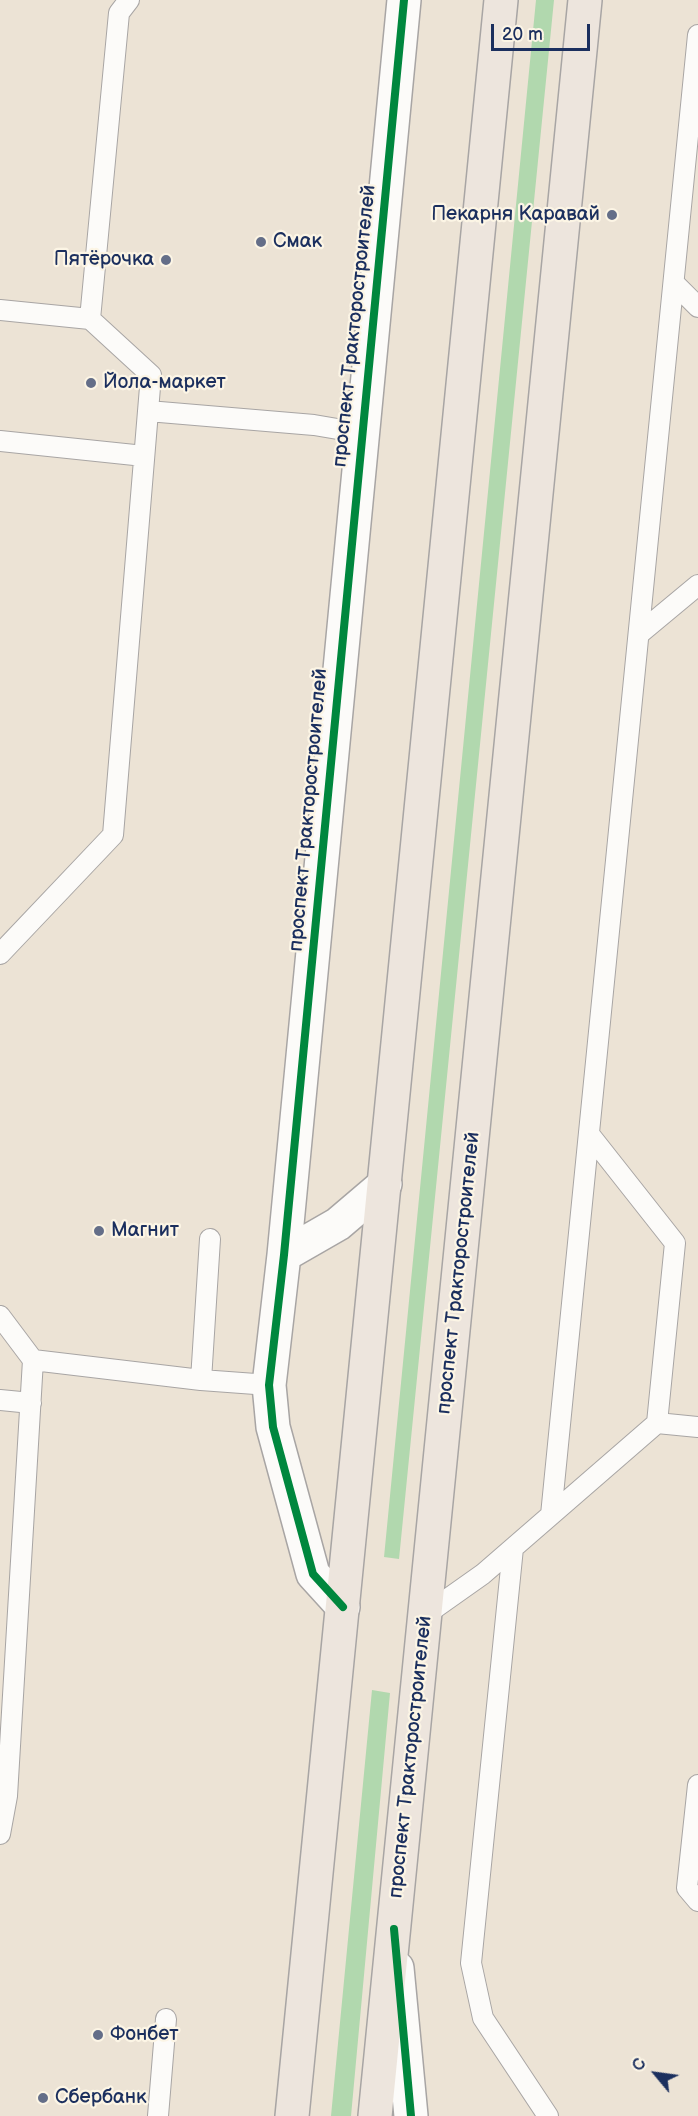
<!DOCTYPE html>
<meta charset="utf-8">
<style>
body{margin:0}
#map{position:relative;width:698px;height:2116px;overflow:hidden;background:#ece3d5;font-family:"Balsamiq Sans",sans-serif}
canvas{display:block}
.north{position:absolute;left:626px;top:2044px;width:60px;height:60px;-webkit-text-stroke:4px #fcf5e5;paint-order:stroke;rotate:299deg;font-size:16px;font-weight:700;line-height:24px;text-align:center;color:#1b2f5e}
.north::after{content:'';display:block;margin:auto;width:21px;height:27px;background:#1b2f5e;clip-path:polygon(50% 0,100% 100%,50% 72%,0 100%)}
.scale{position:absolute;left:491px;top:24px;width:99px;height:27px;box-sizing:border-box;border:3px solid #1b2f5e;border-top:0;padding-left:8px;font-size:18px;line-height:21px;white-space:nowrap;color:#1b2f5e;-webkit-text-stroke:4px #fcf5e5;paint-order:stroke}
</style>
<div id="map">
<canvas width="698" height="2116"></canvas>
<div class="north">С</div>
<div class="scale">20 m</div>
</div>
<script>
const g = document.querySelector('canvas').getContext('2d');
g.lineJoin = 'round';
function fill(path, color) {
  g.fillStyle = color;
  g.fill(path, 'evenodd');
}
function trace(path, color, width, dash) {
  g.strokeStyle = color;
  g.lineWidth = width;
  g.lineCap = dash ? 'butt' : 'round';
  g.setLineDash(dash || []);
  g.stroke(path);
}
function write(font, color, halo, rows, align = 'center') {
  g.font = font + ' "Balsamiq Sans",sans-serif';
  g.lineWidth = 4.5;
  g.setLineDash([]);
  g.textBaseline = 'middle';
  g.strokeStyle = halo;
  g.fillStyle = color;
  for (const [text, x, y, turn = 0] of rows) {
    g.save();
    g.translate(x, y);
    g.rotate((+turn || 0) * Math.PI / 180);
    g.textAlign = isNaN(turn) ? turn : align;
    if (halo) g.strokeText(text, 0, 0);
    g.fillText(text, 0, 0);
    g.restore();
  }
}
const green = new Path2D(`
 M536 0H554L399 1559 384 1557Z
 M372 1690 390 1693 351 2116H331Z`);
const service = new Path2D(`
 M674 283 698 307
 M0 310 90 319
 M148 411 314 425 361 433
 M0 441 144 456
 M639 634 698 585
 M0 954 113 835 151 375 90 319 119 13 129 0
 M589 1134 675 1243 657 1423 698 1427
 M0 1316 33 1360
 M201 1380 210 1239
 M0 1400 31 1403
 M551 1515 698 35
 M513 1548 471 1963 483 2018 548 2116
 M425 1615 483 1574 657 1423
 M698 1785 687 1888 698 1901
 M0 1834 7 1796 33 1360 201 1380 269 1385
 M158 2116 166 2019`);
const minor = new Path2D(`
 M284 1255 338 1224 385 1184
 M343 1607 313 1574 273 1427 269 1385 284 1255 404 0
 M397 1968 411 2116`);
const primary = new Path2D(`
 M292 2116 501 0
 M375 2116 585 0`);
const cycleway = new Path2D(`
 M343 1607 313 1574 273 1427 269 1385 284 1255 404 0
 M394 1929 411 2116`);
const markers = [
 [612,215,6,"#646e88"],
 [261,242,6,"#646e88"],
 [166,260,6,"#646e88"],
 [91,383,6,"#646e88"],
 [99,1231,6,"#646e88"],
 [98,2035,6,"#646e88"],
 [43,2098,6,"#646e88"]
];
const poiNames = [
 ["Пекарня Каравай",600,215,"right"],
 ["Смак",273,242],
 ["Пятёрочка",154,260,"right"],
 ["Йола-маркет",103,383],
 ["Магнит",111,1231],
 ["Фонбет",110,2035],
 ["Сбербанк",55,2098]
];
const streetNames = [
 ["проспект Тракторостроителей",355,326,-84],
 ["проспект Тракторостроителей",309,810,-85],
 ["проспект Тракторостроителей",459,1273,-84],
 ["проспект Тракторостроителей",411,1757,-84]
];
fill(green, '#b1d8ae');
trace(service, '#a8a5a4', 22);
trace(minor, '#a8a5a4', 36);
trace(primary, '#a8a5a4', 36);
trace(service, '#fcfbf9', 20);
trace(minor, '#fcfbf9', 33);
trace(primary, '#ede5dd', 33);
trace(cycleway, '#00873e', 8);
for (const [x, y, r, color] of markers) {
  const dot = new Path2D();
  dot.arc(x, y, r, 0, 2 * Math.PI);
  g.fillStyle = color;
  g.fill(dot);
  trace(dot, '#fcf5e5', 2);
}
write('20px', '#1b2f5e', '#fcf5e5', poiNames, 'left');
write('20px', '#1b2f5e', '#fcf5e5', streetNames);
</script>
